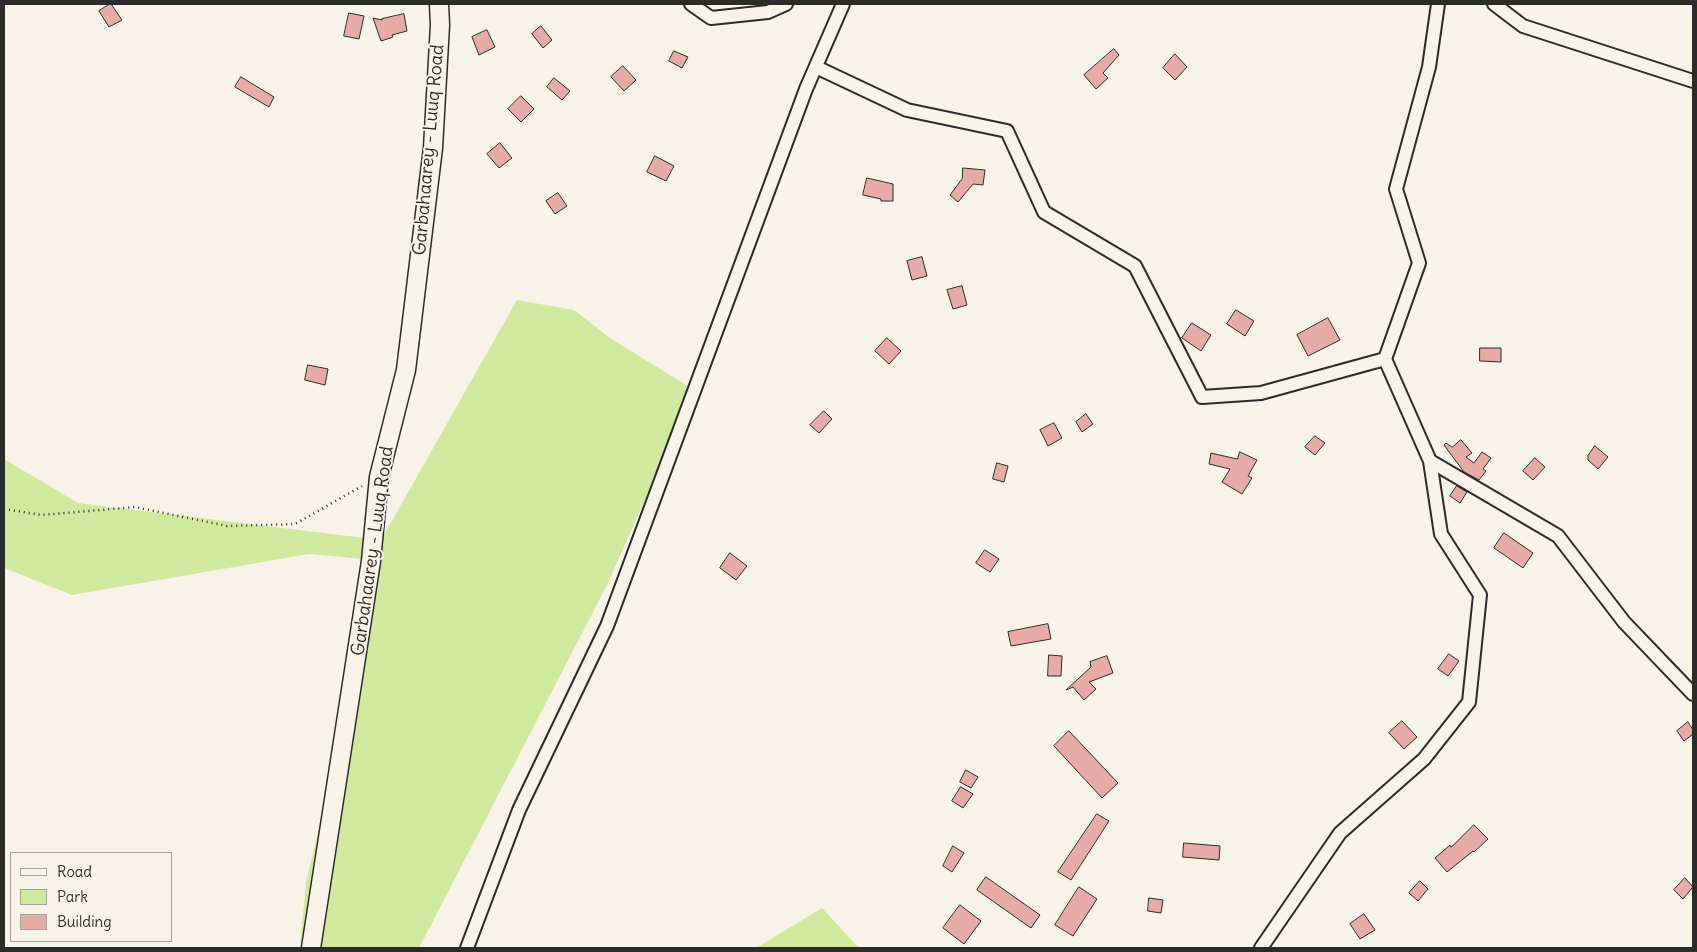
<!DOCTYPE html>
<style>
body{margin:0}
#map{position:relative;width:1697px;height:952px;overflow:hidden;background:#f7f3e8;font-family:Delius,sans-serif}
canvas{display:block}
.frame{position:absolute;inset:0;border:5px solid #2b2b2b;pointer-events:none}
.legend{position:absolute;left:10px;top:852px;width:162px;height:90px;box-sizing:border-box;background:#f7f3e8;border:1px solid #a5a39c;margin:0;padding:6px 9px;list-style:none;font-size:15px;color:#2b2b2b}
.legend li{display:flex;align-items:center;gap:10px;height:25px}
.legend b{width:25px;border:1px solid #a5a39c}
</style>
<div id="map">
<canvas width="1697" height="952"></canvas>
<div class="frame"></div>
<ul class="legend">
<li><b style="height:6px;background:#f7f3e8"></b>Road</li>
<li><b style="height:14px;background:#d1e99f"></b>Park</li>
<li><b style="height:14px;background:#e6aba6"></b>Building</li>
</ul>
</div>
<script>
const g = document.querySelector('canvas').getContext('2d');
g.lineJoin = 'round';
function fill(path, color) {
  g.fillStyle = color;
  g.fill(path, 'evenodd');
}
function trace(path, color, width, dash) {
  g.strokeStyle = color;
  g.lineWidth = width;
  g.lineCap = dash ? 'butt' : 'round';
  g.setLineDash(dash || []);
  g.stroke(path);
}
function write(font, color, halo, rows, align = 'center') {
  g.font = font + ' Delius,sans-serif';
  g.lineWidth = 4;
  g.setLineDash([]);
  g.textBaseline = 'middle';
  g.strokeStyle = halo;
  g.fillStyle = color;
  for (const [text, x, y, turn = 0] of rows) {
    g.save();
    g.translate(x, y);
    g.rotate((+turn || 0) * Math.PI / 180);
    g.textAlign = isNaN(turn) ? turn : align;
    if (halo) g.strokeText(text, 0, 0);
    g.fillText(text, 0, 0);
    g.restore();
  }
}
const green = new Path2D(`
 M517 300 574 310 610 338 694 390 606 587 419 948H300L306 882 340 741 363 559 309 554 72 595 4 568V459L78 503 381 540Z
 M822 908 859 948H756Z`);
const building = new Path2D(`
 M110 4H111L122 20 109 27 99 11Z
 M349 13 364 16 359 39 344 36Z
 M404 14 407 31 392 35 393 37 381 41 373 18 382 20V19Z
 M541 26 552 40 543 48 532 34Z
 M487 30 495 47 479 55 472 37Z
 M1114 49 1119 55 1103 73 1108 78 1096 89 1084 75Z
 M674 51 688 57 682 68 669 61Z
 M1175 54 1187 67 1175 80 1163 68Z
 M623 66 636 80 624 91 611 77Z
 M241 77 274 97 269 107 235 87Z
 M554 78 570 91 562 100 547 87Z
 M521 96 534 109 521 122 508 109Z
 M500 143 512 158 499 168 487 154Z
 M655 156 674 166 666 181 647 172Z
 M963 168 985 170 983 185 973 184 958 202 950 195 962 179Z
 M867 178 893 184V201H881V199L863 195Z
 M558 193 567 206 555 214 546 201Z
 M922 257 927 276 912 280 907 261Z
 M962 286 967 305 953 309 947 290Z
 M1236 310 1254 321 1245 336 1227 324Z
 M1328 318 1340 340 1308 356 1297 335Z
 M1192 323 1211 335 1201 351 1182 338Z
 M887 338 901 351 889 364 875 351Z
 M1480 348H1501V362L1480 361Z
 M308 365 328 369 325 385 305 380Z
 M824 411 832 419 819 433 810 425Z
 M1086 414 1093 424 1082 432 1076 422Z
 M1054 423 1062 438 1048 446 1040 430Z
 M1315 436 1325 443 1315 455 1305 447Z
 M1461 440 1472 453 1466 457 1474 463 1482 452 1491 458 1483 469 1486 471 1479 480 1464 472 1444 445 1446 443 1452 447Z
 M1595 446 1608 457 1598 469 1588 460V456Z
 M1240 452 1257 460 1248 476 1252 478 1242 494 1222 482 1230 469 1209 464 1211 453 1237 459Z
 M1535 458 1545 467 1533 480 1523 471Z
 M997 463 1008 466 1004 482 993 479Z
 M1457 486 1467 492 1460 503 1450 496Z
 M1504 533 1533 553 1523 568 1494 548Z
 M985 550 999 559 990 572 976 563Z
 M730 553 747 566 736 580 720 568Z
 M1048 624 1051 639 1011 646 1008 632Z
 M1449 654 1459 661 1448 676 1438 669Z
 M1049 655 1062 656 1061 676H1048Z
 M1107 656 1113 673 1089 682 1096 689 1084 700 1073 687 1066 690 1091 667 1090 662Z
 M1402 721 1417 737 1404 749 1389 733Z
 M1688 722 1693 730V734L1684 741 1677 731Z
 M1069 731 1118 783 1102 798 1054 746Z
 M966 770 978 777 971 788 960 782Z
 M961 787 973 794 963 808 952 801Z
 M1097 814 1109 821 1071 880 1058 872Z
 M1474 825 1488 839 1474 852 1473 851 1447 872 1435 858 1450 845 1451 847Z
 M1184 843 1220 846 1219 860 1183 857Z
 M953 846 964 853 952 872 943 866Z
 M986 877 1040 915 1031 928 977 890Z
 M1685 878 1693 887 1683 899 1674 890Z
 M1420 881 1428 889 1418 901 1409 893Z
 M1079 887 1097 899 1073 936 1055 925Z
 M1149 898 1163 900 1161 913 1148 911Z
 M960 905 981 921 964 944 943 928Z
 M1364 914 1375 930 1360 939 1350 924Z`);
const path = new Path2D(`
 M4 509 42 515 135 507 227 526 295 524 362 486`);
const street = new Path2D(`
 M691 4 711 18 768 12 786 4
 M1494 4 1523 26 1693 81
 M816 67 907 110 1007 131 1044 212 1135 266 1202 397 1261 393 1385 359 1430 461 1558 536 1624 622 1693 694
 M1385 359 1419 263 1396 189 1429 67 1438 4
 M467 948 519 810 607 626 806 89 843 4
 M1261 948 1340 833 1424 759 1469 702 1480 595 1441 534 1430 461`);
const secondary = new Path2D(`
 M311 948 371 561 379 477 406 370 433 148 440 25 439 4`);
const streetNames = [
 ["Garbahaarey - Luuq Road",429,150,-85],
 ["Garbahaarey - Luuq Road",373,551,-82]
];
fill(green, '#d1e99f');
fill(building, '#e6aba6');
trace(building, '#2b2b2b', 1);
trace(street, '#2b2b2b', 16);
trace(secondary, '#2b2b2b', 21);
trace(path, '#2b2b2b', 2.5, [1, 4]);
trace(street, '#f7f3e8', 12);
trace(secondary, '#f7f3e8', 18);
write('18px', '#2b2b2b', '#f7f3e8', streetNames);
</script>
